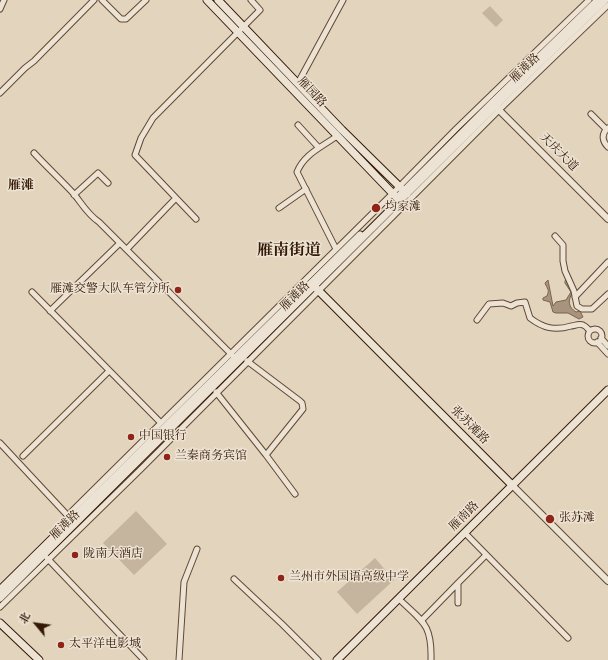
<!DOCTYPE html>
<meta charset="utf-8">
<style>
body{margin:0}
#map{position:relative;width:608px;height:660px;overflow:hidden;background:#e3d4bd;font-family:"Sorts Mill Goudy","Noto Serif SC",serif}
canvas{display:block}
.north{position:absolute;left:16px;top:604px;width:40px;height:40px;-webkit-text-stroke:3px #ede3d4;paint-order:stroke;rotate:299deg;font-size:11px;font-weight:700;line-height:16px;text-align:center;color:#341904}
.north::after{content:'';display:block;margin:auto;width:14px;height:18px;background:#341904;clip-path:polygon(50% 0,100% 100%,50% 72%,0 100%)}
</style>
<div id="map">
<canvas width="608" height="660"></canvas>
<div class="north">北</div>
</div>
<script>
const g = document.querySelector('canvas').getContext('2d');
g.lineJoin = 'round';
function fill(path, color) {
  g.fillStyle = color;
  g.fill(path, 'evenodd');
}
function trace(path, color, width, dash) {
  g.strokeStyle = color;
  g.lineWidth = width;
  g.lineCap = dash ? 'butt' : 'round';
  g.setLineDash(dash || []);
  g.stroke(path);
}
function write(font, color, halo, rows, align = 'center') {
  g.font = font + ' "Sorts Mill Goudy","Noto Serif SC",serif';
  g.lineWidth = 3;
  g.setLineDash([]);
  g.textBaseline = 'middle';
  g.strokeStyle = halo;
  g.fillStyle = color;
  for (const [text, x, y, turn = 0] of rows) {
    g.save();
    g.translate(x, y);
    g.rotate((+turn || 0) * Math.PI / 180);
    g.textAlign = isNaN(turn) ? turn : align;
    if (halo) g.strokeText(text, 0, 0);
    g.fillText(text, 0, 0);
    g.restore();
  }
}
const green = new Path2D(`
 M490 6 503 20 496 27 482 13Z
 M136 511 167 544 134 575 103 543Z
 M375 558 394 580 357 614 337 592Z`);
const water = new Path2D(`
 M566 279H568L572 293C568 301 568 307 576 312L580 311 583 317 579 319 568 313H556L553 312 550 302 543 300V298L547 296C550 289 547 289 545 283L548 280 553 306 556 302 566 300 571 292 565 283Z`);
const minor = new Path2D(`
 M102 0 121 19H126L146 0
 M0 9 4 0
 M298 83 343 0
 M0 93 25 68 34 61 94 0
 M591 114 606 129
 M298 125 319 148
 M608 128C601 134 602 141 608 147
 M34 153C47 167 61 180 74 194 82 204 88 215 99 222L232 355
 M74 195 98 173 108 183
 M279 208 306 189
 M196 219 135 155 141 138 153 118 260 10 251 0
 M555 236 563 245V261L565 271 574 291 577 306 582 309H592L608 294
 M127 249 176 198
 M336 249 297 172C304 154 322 147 337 136
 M32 292 160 422
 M575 297 608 262
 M50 311 120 243
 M477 320 489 304 503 303 511 306 517 303 525 302 530 318C543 328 555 331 571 326 574 326 579 323 583 325 586 326 588 329 590 331
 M588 336a7 7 0 1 1 14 0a7 7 0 1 1-14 0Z
 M601 338 608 346
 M597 342 608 354
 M247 361 300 401 302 403 303 409 266 455
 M216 392 266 455 295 494
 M0 443 69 517
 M23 456 109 371
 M68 515 392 194 456 129 589 0
 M465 533 568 638
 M47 558 144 660
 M234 579 282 624 318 660
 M399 599C423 622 432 624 431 660
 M458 603V583L486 555
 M0 607 142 468 499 110 608 5
 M422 620 458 583
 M179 660 184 582 197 549`);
const tertiary = new Path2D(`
 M493 104 608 219
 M512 485 608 581`);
const secondary = new Path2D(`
 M207 0 399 200
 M218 0 342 130 407 194
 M397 198 492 103 598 0
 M312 284 512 485
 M0 590 360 235
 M0 598 495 106 605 0
 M0 623 39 660
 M337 660 608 390`);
const markers = [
 [376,208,5,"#8f2418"],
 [178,290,4,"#8f2418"],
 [131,437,4,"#8f2418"],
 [167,457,4,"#8f2418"],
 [550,519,5,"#8f2418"],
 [75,555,4,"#8f2418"],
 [281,578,4,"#8f2418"],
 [61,645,4,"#8f2418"]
];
const streetNames = [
 ["雁滩路",526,69,-44],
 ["雁园路",311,93,47],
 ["天庆大道",558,153,45],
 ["雁滩路",296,297,-45],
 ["张苏滩路",469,426,45],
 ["雁南路",465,517,-45],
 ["雁滩路",66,526,-44]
];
const poiNames = [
 ["均家滩",385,208],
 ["雁滩交警大队车管分所",170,290,"right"],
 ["中国银行",139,437],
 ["兰秦商务宾馆",175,457],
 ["张苏滩",559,519],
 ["陇南大酒店",83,555],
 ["兰州市外国语高级中学",289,578],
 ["太平洋电影城",69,645]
];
const neighbourhoodNames = [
 ["雁滩",21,187]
];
const districtNames = [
 ["雁南街道",289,252]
];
fill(green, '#c5b49e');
fill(water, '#a8947e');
trace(water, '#7a634d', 1);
trace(minor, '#604832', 7);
trace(tertiary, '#604832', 8);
trace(secondary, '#341904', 9);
trace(minor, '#ede3d4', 5);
trace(tertiary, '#ede3d4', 6);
trace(secondary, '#ede3d4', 7);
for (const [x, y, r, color] of markers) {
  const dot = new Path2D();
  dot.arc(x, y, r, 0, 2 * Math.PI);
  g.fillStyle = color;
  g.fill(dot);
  trace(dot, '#ede3d4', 1.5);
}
write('12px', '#341904', '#ede3d4', streetNames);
write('12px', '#341904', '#ede3d4', poiNames, 'left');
write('bold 13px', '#341904', '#ede3d4', neighbourhoodNames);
write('bold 16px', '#341904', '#ede3d4', districtNames);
</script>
